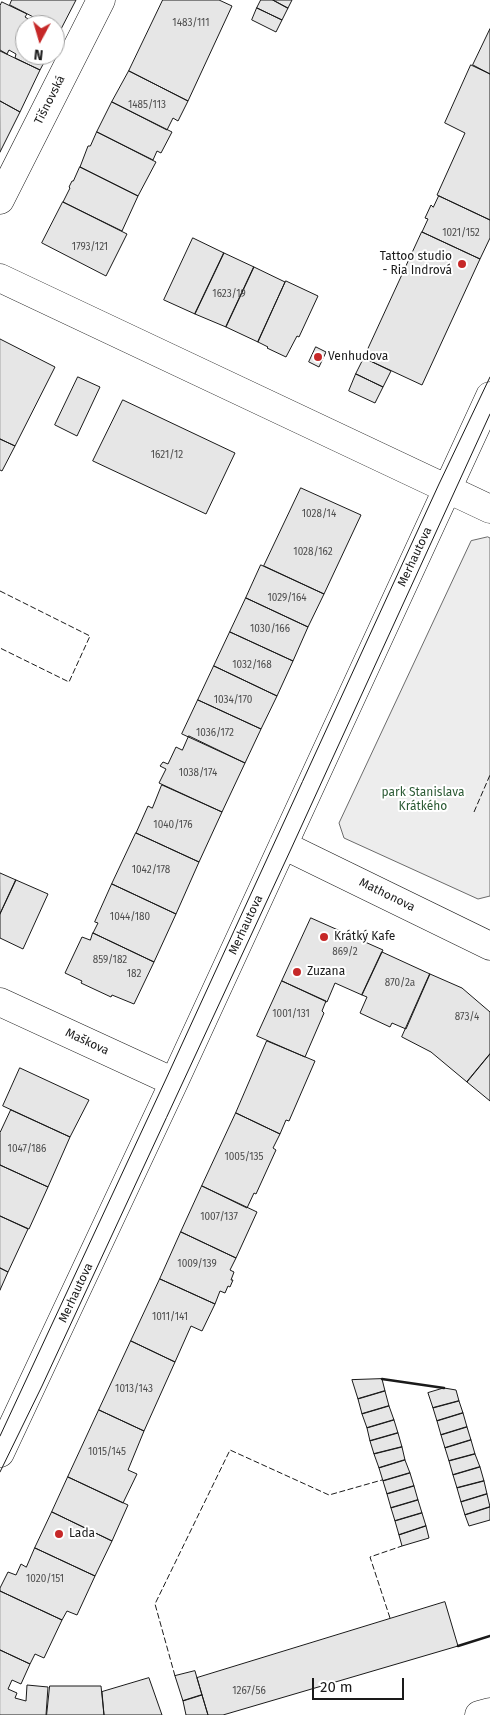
<!DOCTYPE html>
<meta charset="utf-8">
<style>
body{margin:0}
#map{position:relative;width:490px;height:1715px;overflow:hidden;background:#fff;font-family:"Fira Sans",sans-serif}
canvas{display:block}
.north{position:absolute;left:15px;top:15px;width:50px;height:50px;box-sizing:border-box;background:#fff;border:1px solid #a3a3a3;border-radius:50%;rotate:186deg;font-size:14px;font-weight:700;line-height:20px;text-align:center;color:#1a1a1a}
.north::after{content:'';display:block;margin:auto;width:18px;height:22px;background:#c62828;clip-path:polygon(50% 0,100% 100%,50% 72%,0 100%)}
.scale{position:absolute;left:312px;top:1678px;width:92px;height:22px;box-sizing:border-box;border:2px solid #1a1a1a;border-top:0;padding-left:6px;font-size:15px;line-height:18px;white-space:nowrap;color:#1a1a1a;-webkit-text-stroke:4px #fff;paint-order:stroke}
</style>
<div id="map">
<canvas width="490" height="1715"></canvas>
<div class="north">N</div>
<div class="scale">20 m</div>
</div>
<script>
const g = document.querySelector('canvas').getContext('2d');
g.lineJoin = 'round';
function fill(path, color) {
  g.fillStyle = color;
  g.fill(path, 'evenodd');
}
function trace(path, color, width, dash) {
  g.strokeStyle = color;
  g.lineWidth = width;
  g.lineCap = dash ? 'butt' : 'round';
  g.setLineDash(dash || []);
  g.stroke(path);
}
function write(font, color, halo, rows, align = 'center') {
  g.font = font + ' "Fira Sans",sans-serif';
  g.lineWidth = 4;
  g.setLineDash([]);
  g.textBaseline = 'middle';
  g.strokeStyle = halo;
  g.fillStyle = color;
  for (const [text, x, y, turn = 0] of rows) {
    g.save();
    g.translate(x, y);
    g.rotate((+turn || 0) * Math.PI / 180);
    g.textAlign = isNaN(turn) ? turn : align;
    if (halo) g.strokeText(text, 0, 0);
    g.fillText(text, 0, 0);
    g.restore();
  }
}
const built = new Path2D(`
 M488 537 490 538V896L478 899 344 838 339 823 471 541Z`);
const building = new Path2D(`
 M12 0H76L60 31 55 28V25H49L10 5Z
 M163 0H219L232 6 188 101 129 71Z
 M261 0H273L288 8 282 20 257 8Z
 M273 0H292L288 8Z
 M2 2 27 14 25 17 33 22 35 18 49 25H25V55H48L40 70 15 58 16 54 9 50 7 54 0 50V6Z
 M257 8 282 20 276 32 252 20Z
 M490 29V74L473 65Z
 M0 51 40 70 20 112 0 101Z
 M471 65 490 74V220L437 195 465 133 445 123Z
 M129 71 188 101 178 121 173 118 167 130 112 102Z
 M0 101 20 112 0 152Z
 M112 102 172 132 161 153 157 151 153 160 97 132Z
 M97 132 156 162 138 196 80 167 88 146H90Z
 M80 167 138 196 122 231 63 202 70 188 69 187 72 181H73Z
 M439 196 490 220V238L480 259 422 232 428 219 425 218 431 205 433 207Z
 M63 202 127 234 106 276 42 243Z
 M422 232 480 259 422 385 364 358Z
 M193 238 224 253 195 314 164 300Z
 M224 253 254 267 226 327 195 314Z
 M254 267 285 282 258 342 226 327Z
 M286 281 318 296 299 337 297 336 286 357 267 348 268 347 258 342Z
 M0 339 55 367 15 446 0 439Z
 M316 347 326 352 319 367 309 362Z
 M364 358 391 371 383 387 356 374Z
 M356 374 383 387 375 403 349 391Z
 M78 377 100 387 77 436 55 425Z
 M123 400 235 453 206 514 93 461Z
 M0 439 15 446 2 471 0 470Z
 M301 488 361 515 324 594 264 566Z
 M261 565 324 594 308 627 246 598Z
 M246 598 308 627 293 661 230 632Z
 M230 632 293 661 277 696 214 666Z
 M214 666 277 696 261 729 198 700Z
 M198 700 261 729 245 763 182 734Z
 M189 736 245 763 222 812 159 783 166 769 160 766 163 762 168 764 176 747 182 750Z
 M162 785 222 812 199 862 136 833 148 806 152 808Z
 M136 833 199 862 176 914 112 884Z
 M0 873 16 880 0 914Z
 M16 880 48 894 23 949 0 938V914Z
 M112 884 176 914 154 962 93 933 98 923 95 922Z
 M311 918 383 950 362 995 335 983 327 1002 282 981Z
 M93 933 154 962 134 1004 112 995 111 997 81 983 82 981 65 973 82 937 90 940Z
 M382 952 430 974 406 1029 392 1023 390 1027 360 1013 367 997 362 995Z
 M430 974 462 988 490 1012V1054L467 1082 431 1052 402 1037Z
 M282 981 326 1001 322 1011 324 1013 305 1057 257 1036Z
 M267 1041 315 1061 289 1121 286 1120 280 1134 236 1113Z
 M490 1054V1101L467 1082Z
 M20 1068 89 1100 70 1137 3 1106Z
 M11 1110 70 1137 48 1187 0 1165V1133Z
 M236 1113 280 1134 273 1148 276 1150 256 1194 254 1193 247 1208 202 1186Z
 M0 1165 48 1187 29 1229 0 1216Z
 M202 1186 257 1212 236 1258 181 1232Z
 M0 1216 28 1229 8 1272 0 1268Z
 M181 1232 236 1258 230 1270 234 1272 231 1280H233L230 1287 228 1286 225 1293 220 1291 215 1304 160 1279Z
 M0 1268 8 1272 0 1290Z
 M160 1279 215 1304 202 1331 191 1326 175 1362 131 1341Z
 M131 1341 175 1362 144 1431 99 1410Z
 M382 1379 385 1391 358 1399 352 1380Z
 M444 1388 456 1390 459 1401 433 1408 428 1393Z
 M385 1391 389 1406 362 1414 358 1399Z
 M459 1401 463 1413 437 1421 433 1408Z
 M389 1406 394 1420 367 1428 362 1414Z
 M99 1410 144 1431 128 1470 137 1474 123 1503 68 1477Z
 M463 1413 467 1427 441 1435 437 1421Z
 M394 1420 398 1433 370 1441 367 1428Z
 M467 1427 471 1440 445 1448 441 1435Z
 M398 1433 402 1447 374 1454 370 1441Z
 M471 1440 475 1454 449 1461 445 1448Z
 M402 1447 405 1460 379 1468 374 1454Z
 M475 1454 480 1467 453 1475 449 1461Z
 M405 1460 410 1473 383 1481 379 1468Z
 M480 1467 484 1481 457 1488 453 1475Z
 M410 1473 414 1486 387 1494 383 1481Z
 M68 1477 128 1505 112 1541 52 1512Z
 M484 1481 487 1494 461 1502 457 1488Z
 M414 1486 418 1500 391 1508 387 1494Z
 M487 1494 490 1507 465 1515 461 1502Z
 M418 1500 422 1513 395 1521 391 1508Z
 M490 1507V1520L469 1526 465 1515Z
 M52 1512 112 1541 95 1576 35 1548Z
 M422 1513 426 1526 399 1535 395 1521Z
 M426 1526 429 1538 402 1546 399 1535Z
 M35 1548 95 1576 77 1615 67 1611 62 1620 0 1591V1588L8 1572 16 1575 21 1564 26 1567Z
 M0 1591 62 1620 44 1658 35 1654 30 1664 0 1650Z
 M445 1602 458 1646 223 1715H208L197 1678Z
 M0 1650 30 1664 21 1684 12 1680 8 1689 17 1693 15 1698 26 1701 27 1685 48 1687 46 1715H0Z
 M195 1671 202 1695 183 1701 175 1676Z
 M149 1678 162 1715H104L102 1692Z
 M50 1686H101L104 1715H47Z
 M202 1695 208 1715H186L183 1701Z`);
const minor = new Path2D(`
 M0 200 101 0
 M0 278 490 509
 M283 845 490 946
 M0 1002 174 1082
 M0 1453 174 1082 490 396`);
const major = new Path2D(`
 M479 1715 490 1712`);
const tram = new Path2D(`
 M0 1436 166 1079 439 484 490 377
 M0 1472 42 1386 291 849 490 414`);
const fence = new Path2D(`
 M0 591 90 636 69 682 0 648
 M474 812 490 775
 M390 1618 370 1557 402 1546
 M175 1676 155 1604 230 1450 329 1495 382 1480`);
const wall = new Path2D(`
 M382 1379 444 1388
 M458 1646 490 1636`);
const markers = [
 [462,264,5,"#c62828"],
 [318,357,5,"#c62828"],
 [324,937,5,"#c62828"],
 [297,972,5,"#c62828"],
 [59,1534,5,"#c62828"]
];
const numberNames = [
 ["1483/111",191,23],
 ["1485/113",147,105],
 ["1021/152",461,233],
 ["1793/121",90,247],
 ["1623/19",229,294],
 ["1621/12",167,455],
 ["1028/14",319,514],
 ["1028/162",313,552],
 ["1029/164",287,598],
 ["1030/166",270,629],
 ["1032/168",252,665],
 ["1034/170",233,700],
 ["1036/172",215,733],
 ["1038/174",198,773],
 ["1040/176",173,825],
 ["1042/178",151,870],
 ["1044/180",130,917],
 ["869/2",345,952],
 ["859/182",110,960],
 ["182",134,974],
 ["870/2a",400,983],
 ["1001/131",291,1014],
 ["873/4",467,1017],
 ["1047/186",27,1149],
 ["1005/135",244,1157],
 ["1007/137",219,1217],
 ["1009/139",197,1264],
 ["1011/141",170,1317],
 ["1013/143",134,1389],
 ["1015/145",107,1452],
 ["1020/151",45,1579],
 ["1267/56",249,1691]
];
const streetNames = [
 ["Tišnovská",50,100,-63],
 ["Merhautova",415,557,-65],
 ["Mathonova",387,895,26],
 ["Merhautova",246,925,-65],
 ["Maškova",87,1042,25],
 ["Merhautova",76,1293,-65]
];
const poiNames = [
 ["Tattoo studio",452,257,"right"],
 ["- Ria Indrová",452,271,"right"],
 ["Venhudova",328,357],
 ["Krátký Kafe",334,937],
 ["Zuzana",307,972],
 ["Lada",69,1534]
];
const parkNames = [
 ["park Stanislava",423,793],
 ["Krátkého",423,807]
];
fill(built, '#ededed');
trace(built, '#6a6a6a', 1);
fill(building, '#e6e6e6');
trace(building, '#1a1a1a', 1);
trace(minor, '#1a1a1a', 29);
trace(major, '#1a1a1a', 29);
trace(minor, '#fff', 28);
trace(major, '#fff', 28);
trace(tram, '#1a1a1a', 1);
trace(fence, '#1a1a1a', 1, [6, 2.5]);
trace(wall, '#1a1a1a', 2.5);
for (const [x, y, r, color] of markers) {
  const dot = new Path2D();
  dot.arc(x, y, r, 0, 2 * Math.PI);
  g.fillStyle = color;
  g.fill(dot);
  trace(dot, '#fff', 2);
}
write('10px', '#4d4d4d', null, numberNames);
write('12px', '#1a1a1a', '#fff', streetNames);
write('12px', '#1a1a1a', '#fff', poiNames, 'left');
write('12px', '#2b5a34', '#fff', parkNames);
</script>
